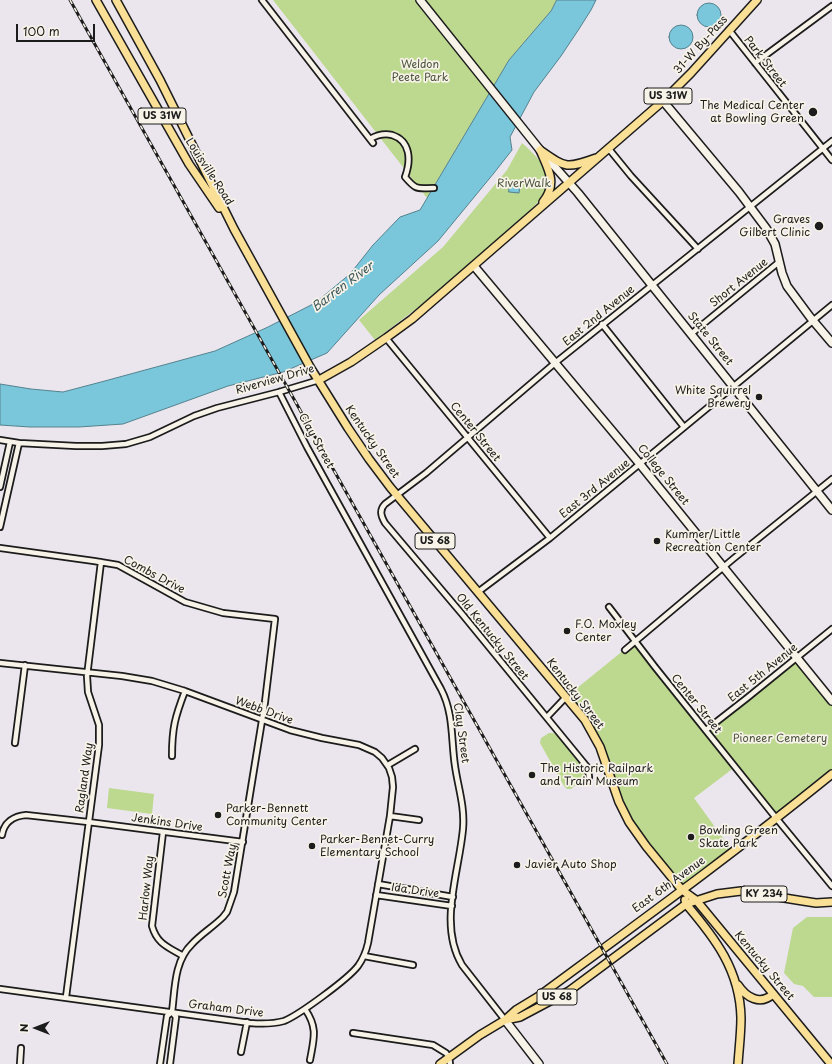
<!DOCTYPE html>
<style>
body{margin:0}
#map{position:relative;width:832px;height:1064px;overflow:hidden;background:#ebe6ed;font-family:"Playpen Sans",sans-serif}
canvas{display:block}
.north{position:absolute;left:16px;top:1008px;width:40px;height:40px;-webkit-text-stroke:3px #f7f3e8;paint-order:stroke;rotate:270deg;font-size:11px;font-weight:700;line-height:16px;text-align:center;color:#1c1c1c}
.north::after{content:'';display:block;margin:auto;width:14px;height:18px;background:#1c1c1c;clip-path:polygon(50% 0,100% 100%,50% 72%,0 100%)}
.scale{position:absolute;left:16px;top:24px;width:79px;height:18px;box-sizing:border-box;border:2px solid #1c1c1c;border-top:0;padding-left:5px;font-size:12px;line-height:14px;white-space:nowrap;color:#1c1c1c;-webkit-text-stroke:3px #f7f3e8;paint-order:stroke}
</style>
<div id="map">
<canvas width="832" height="1064"></canvas>
<div class="north">N</div>
<div class="scale">100 m</div>
</div>
<script>
const g = document.querySelector('canvas').getContext('2d');
g.lineJoin = 'round';
function fill(path, color) {
  g.fillStyle = color;
  g.fill(path, 'evenodd');
}
function trace(path, color, width, dash) {
  g.strokeStyle = color;
  g.lineWidth = width;
  g.lineCap = dash ? 'butt' : 'round';
  g.setLineDash(dash || []);
  g.stroke(path);
}
function write(font, color, halo, rows, align = 'center') {
  g.font = font + ' "Playpen Sans",sans-serif';
  g.lineWidth = 3.5;
  g.setLineDash([]);
  g.textBaseline = 'middle';
  g.strokeStyle = halo;
  g.fillStyle = color;
  for (const [text, x, y, turn = 0] of rows) {
    g.save();
    g.translate(x, y);
    g.rotate((+turn || 0) * Math.PI / 180);
    g.textAlign = isNaN(turn) ? turn : align;
    if (halo) g.strokeText(text, 0, 0);
    g.fillText(text, 0, 0);
    g.restore();
  }
}
const green = new Path2D(`
 M273 0H557L551 11 509 60 427 198Z
 M522 143C532 152 554 171 548 188 546 195 533 207 528 213L429 299 375 340 359 320 443 247 507 170Z
 M635 641 705 730 797 657 832 700V774L776 820 735 767 694 798 733 852 682 890 629 822 593 734 566 697Z
 M553 733 556 734 585 771 584 778 571 789H567L564 786 540 743 541 738 549 733Z
 M109 788 154 794 152 814 107 808Z
 M807 917H832V997H814L803 986 794 984 784 973 793 928Z`);
const water = new Path2D(`
 M557 0H596L591 10 579 29 561 56 534 92 510 137 512 150 494 173 438 241 379 295 327 353 283 372 228 386 123 424 79 427H30L0 425V384L31 389 63 392 101 382 215 351 268 327 315 303 350 274 373 245 400 217 420 210 509 60 551 11Z
 M697 15a12 12 0 1 1 24 0a12 12 0 1 1-24 0Z
 M669 37a12 12 0 1 1 24 0a12 12 0 1 1-24 0Z
 M510 183 520 185 519 193 509 192Z`);
const street = new Path2D(`
 M262 0 373 143
 M729 30 832 160
 M755 63 832 6
 M370 139C377 135 384 133 392 135 411 141 411 161 405 177 417 191 417 188 434 188
 M609 149 631 176 698 249
 M602 324 684 427
 M691 334 779 262
 M386 338 550 538
 M279 392 307 447 441 689C454 714 451 740 455 766 458 787 465 807 463 829 459 873 438 925 462 965L505 1020
 M0 440 19 443 76 446H102L126 444 150 437 194 416 217 408 279 392 319 380
 M0 487 10 442
 M0 527 19 443
 M0 548 94 561 118 565 185 602 223 613 275 619 265 702 234 892 227 912 223 917C213 927 201 934 192 944 174 961 175 989 172 1012L176 1017 170 1064
 M478 592 550 538 832 305
 M609 607 655 667 772 813 832 886
 M625 650 733 559 832 479
 M0 663 122 676 152 681 185 691 290 730 322 738 359 745 375 752 382 758 389 768 392 777 393 787 390 816 368 943C366 952 363 959 358 966 348 979 299 1015 284 1021 273 1024 261 1024 250 1023L0 989
 M547 717 566 697
 M706 730 747 698 832 629
 M15 743 25 665
 M172 756C172 728 175 717 185 691
 M388 765 415 749
 M589 777 588 768 462 614 385 523C381 516 379 510 385 504L426 473 555 363 832 141
 M390 816 419 820
 M163 832 152 926C157 944 168 947 183 956
 M2 835C4 822 14 816 26 815L88 822 243 842
 M378 884 453 897
 M376 895 452 906
 M364 956 413 965
 M66 997 99 745V725L88 692 87 676 101 562
 M305 1009C318 1028 314 1038 310 1060
 M353 1033 433 1045 446 1053 449 1057 450 1064
 M241 1052 247 1022
 M20 1064 21 1048
 M160 1064 167 1016 172 1012`);
const secondary = new Path2D(`
 M420 0 540 150 578 193 832 510
 M663 101 739 192 766 228 775 244 782 273 787 286 810 317 832 343
 M474 266 639 463 832 701
 M505 1020 539 1064`);
const primary = new Path2D(`
 M96 0 189 164 219 208
 M116 0 160 80 234 229 310 367 348 428 369 459 390 487 585 720 600 747 619 802 629 822 646 846 682 890 696 900 831 1064
 M540 150C548 169 558 183 543 202
 M540 150C566 168 566 169 596 158
 M319 380 351 362 386 338 412 319 663 101 691 73 757 0
 M685 900 686 904C715 938 740 970 741 1018 741 1033 739 1049 738 1064
 M738 985C746 997 760 1006 773 994
 M505 1020 520 1017 569 991 686 904 717 894 741 891 803 901 816 903 832 902
 M440 1064 480 1035 505 1020 516 1010 539 996C638 923 737 851 832 774`);
const rail = new Path2D(`
 M70 0 667 1064`);
const markers = [
 [813,112,5,"#1c1c1c"],
 [819,226,5,"#1c1c1c"],
 [759,397,4,"#1c1c1c"],
 [657,541,4,"#1c1c1c"],
 [567,631,4,"#1c1c1c"],
 [532,775,4,"#1c1c1c"],
 [218,815,4,"#1c1c1c"],
 [691,837,4,"#1c1c1c"],
 [312,846,4,"#1c1c1c"],
 [517,865,4,"#1c1c1c"]
];
const shields = [
 [668,96,48],
 [162,116,48],
 [435,541,40],
 [764,894,46],
 [557,997,40]
];
const shieldNames = [
 ["US 31W",668,96],
 ["US 31W",162,116],
 ["US 68",435,541],
 ["KY 234",764,894],
 ["US 68",557,997]
];
const streetNames = [
 ["31-W By-Pass",701,45,-48],
 ["Park Street",765,62,52],
 ["Louisville Road",209,172,57],
 ["Short Avenue",739,283,-39],
 ["East 2nd Avenue",599,316,-39],
 ["State Street",710,339,51],
 ["Riverview Drive",275,380,-16],
 ["Center Street",475,432,51],
 ["Clay Street",316,441,61],
 ["Kentucky Street",372,442,55],
 ["College Street",663,475,51],
 ["East 3rd Avenue",595,489,-39],
 ["Combs Drive",154,575,28],
 ["Old Kentucky Street",492,637,51],
 ["East 5th Avenue",763,673,-39],
 ["Kentucky Street",575,694,52],
 ["Center Street",696,704,51],
 ["Webb Drive",264,711,20],
 ["Clay Street",461,733,82],
 ["Ragland Way",85,778,-82],
 ["Jenkins Drive",167,823,8],
 ["Scott Way",228,871,-79],
 ["East 6th Avenue",669,885,-36],
 ["Harlow Way",147,888,-84],
 ["Ida Drive",415,891,8],
 ["Kentucky Street",764,966,50],
 ["Graham Drive",226,1009,7]
];
const parkNames = [
 ["Weldon",420,65],
 ["Peete Park",420,78],
 ["RiverWalk",524,184],
 ["Pioneer Cemetery",780,739]
];
const poiNames = [
 ["The Medical Center",804,106,"right"],
 ["at Bowling Green",804,119,"right"],
 ["Graves",810,220,"right"],
 ["Gilbert Clinic",810,233,"right"],
 ["White Squirrel",751,391,"right"],
 ["Brewery",751,404,"right"],
 ["Kummer/Little",665,535],
 ["Recreation Center",665,548],
 ["F.O. Moxley",575,625],
 ["Center",575,638],
 ["The Historic Railpark",540,769],
 ["and Train Museum",540,782],
 ["Parker-Bennett",226,809],
 ["Community Center",226,822],
 ["Bowling Green",699,831],
 ["Skate Park",699,844],
 ["Parker-Bennet-Curry",320,840],
 ["Elementary School",320,853],
 ["Javier Auto Shop",525,865]
];
const waterNames = [
 ["Barren River",343,287,-37]
];
fill(green, '#bdd88f');
fill(water, '#7ac6da');
trace(water, '#54828e', 1);
trace(street, '#1c1c1c', 8);
trace(secondary, '#1c1c1c', 10);
trace(primary, '#1c1c1c', 10);
trace(street, '#f7f3e8', 4.5);
trace(secondary, '#f7f3e8', 7);
trace(primary, '#fadf96', 7);
trace(rail, '#1c1c1c', 3);
trace(rail, '#f7f3e8', 1.5, [4.5]);
for (const [x, y, r, color] of markers) {
  const dot = new Path2D();
  dot.arc(x, y, r, 0, 2 * Math.PI);
  g.fillStyle = color;
  g.fill(dot);
  trace(dot, '#f7f3e8', 1.5);
}
for (const [x, y, w] of shields) {
  const box = new Path2D();
  box.roundRect(x - w / 2, y - 8, w, 16, 3);
  g.fillStyle = '#f7f3e8';
  g.fill(box);
  trace(box, '#1c1c1c', 1);
}
write('bold 10px', '#1c1c1c', null, shieldNames);
write('11px', '#1c1c1c', '#f7f3e8', streetNames);
write('11px', '#4c543e', '#f7f3e8', parkNames);
write('11px', '#1c1c1c', '#f7f3e8', poiNames, 'left');
write('italic 12px', '#3d585e', '#f7f3e8', waterNames);
</script>
